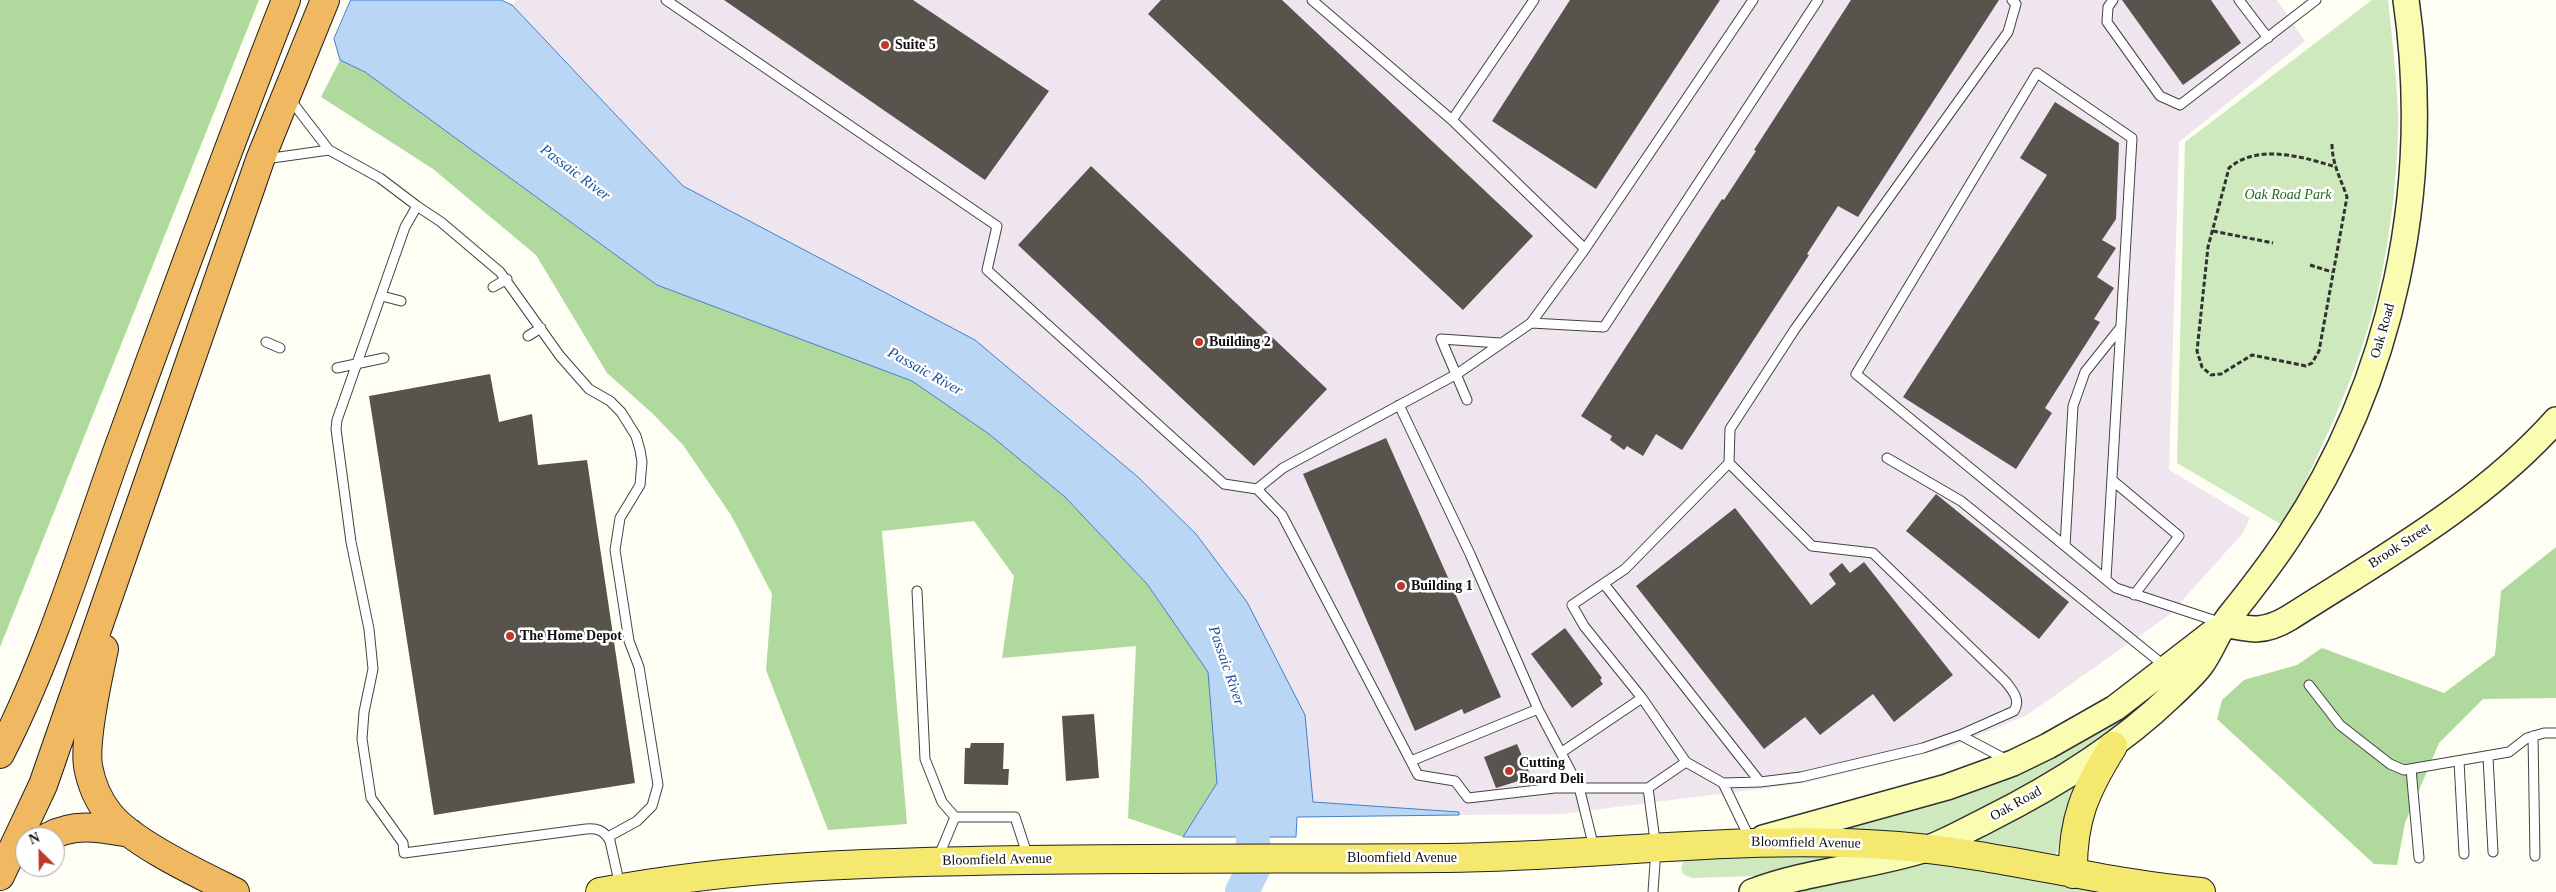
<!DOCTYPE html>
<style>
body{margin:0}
#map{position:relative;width:2556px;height:892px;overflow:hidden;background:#fffef4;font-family:"Times New Roman",serif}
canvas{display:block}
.north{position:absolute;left:15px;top:827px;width:50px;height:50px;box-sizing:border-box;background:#fff;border:1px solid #9f9f9f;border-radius:50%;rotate:337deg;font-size:14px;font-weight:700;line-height:20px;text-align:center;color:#101010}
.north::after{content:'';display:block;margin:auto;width:18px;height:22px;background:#bd3a2b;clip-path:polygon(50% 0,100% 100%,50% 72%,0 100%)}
</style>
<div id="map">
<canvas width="2556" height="892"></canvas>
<div class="north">N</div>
</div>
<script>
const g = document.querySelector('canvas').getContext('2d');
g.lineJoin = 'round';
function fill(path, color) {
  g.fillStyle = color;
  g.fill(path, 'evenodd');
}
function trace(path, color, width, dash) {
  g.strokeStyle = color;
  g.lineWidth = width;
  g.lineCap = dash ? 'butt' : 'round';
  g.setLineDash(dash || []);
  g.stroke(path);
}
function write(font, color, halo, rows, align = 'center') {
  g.font = font + ' "Times New Roman",serif';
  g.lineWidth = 5;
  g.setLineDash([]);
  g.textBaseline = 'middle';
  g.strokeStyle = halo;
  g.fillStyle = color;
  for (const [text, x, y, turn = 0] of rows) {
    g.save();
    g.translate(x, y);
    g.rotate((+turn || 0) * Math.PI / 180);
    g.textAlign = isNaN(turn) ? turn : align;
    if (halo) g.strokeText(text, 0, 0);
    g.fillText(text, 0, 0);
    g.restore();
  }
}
const industrial = new Path2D(`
 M516 0H2277L2305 41 2179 142 2169 470 2250 518 2243 533 2169 615 2027 715 1951 747 1805 783 1562 814 1459 815V812L1313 802 1305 715 1278 664 1196 534 1138 477 975 340 683 186 512 5Z`);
const green = new Path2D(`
 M2372 0H2388C2392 36 2396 73 2398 110 2399 160 2392 223 2382 272 2365 361 2323 445 2284 526L2177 463 2185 142Z
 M2160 688 2103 736 2041 779 1962 820 1924 834 1840 828Z
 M2084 771 2056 854 1970 841Z
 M1754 854 1827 856 1829 859 1823 864 1758 876 1692 878 1683 874 1681 868 1684 861 1693 858Z
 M1918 859 2120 892H1795Z`);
const forest = new Path2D(`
 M0 0H259L0 647Z
 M340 60 365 72 657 285 912 381 989 434 1065 497 1147 584 1208 672 1217 783 1183 837 1128 818 1136 646 1002 658 1014 576 974 521 882 531 907 824 828 830 766 670 772 594 731 515 683 445 652 413 607 373 536 255 433 169 321 97Z
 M2556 547V698L2483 699 2439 743 2405 823 2397 865 2374 864 2217 719 2222 700 2244 680 2297 665 2322 648 2444 693 2495 655 2501 591Z`);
const water = new Path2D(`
 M351 0H501L512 5 683 186 975 340 1138 477 1196 534 1247 602 1305 715 1313 802 1459 812V815L1297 817 1296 837H1183L1217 783 1208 672 1147 584 1065 497 989 434 912 381 657 285 365 72 340 60 334 39Z`);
const river = new Path2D(`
 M1242 892 1254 867 1251 793`);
const building = new Path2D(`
 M724 0H913L1049 91 985 180Z
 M1161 0H1282L1533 236 1463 310 1148 14Z
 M1570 0H1720L1596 189 1492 121Z
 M1851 0H1999L1858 217 1838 206 1807 254 1809 255 1682 450 1656 434 1643 456 1627 446 1624 450 1610 440 1612 436 1581 416 1722 199 1724 200 1756 151 1754 150Z
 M2122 0H2211L2241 43 2183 85Z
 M2055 102 2119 143 2116 219 2102 240 2116 248 2097 277 2114 288 2094 319 2100 322 2045 408 2052 413 2016 469 1903 397 2047 175 2020 158Z
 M1091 166 1327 389 1254 466 1018 245Z
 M490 374 499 422 532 414 538 465 587 460 635 783 434 815 369 396Z
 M1386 438 1501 697 1464 714 1462 709 1415 731 1303 474Z
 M1936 494 2069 602 2039 639 1906 531Z
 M1735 508 1811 605 1836 584 1829 574 1842 563 1850 573 1864 562 1953 675 1894 722 1873 694 1820 735 1805 717 1764 749 1636 586Z
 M1565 628 1602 678 1600 680 1603 684 1572 708 1531 654Z
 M1094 714 1099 778 1066 781 1062 716Z
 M971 743H1004L1003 769H1009L1008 785 964 784 965 748H970Z
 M1517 744 1531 777 1496 788 1484 757Z`);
const path = new Path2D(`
 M2332 144C2332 164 2341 179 2347 197L2319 351 2312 363 2306 366 2252 355 2221 374 2211 375 2202 367 2197 351 2208 247 2229 168C2258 143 2303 157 2336 167
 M2213 231 2273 243
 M2310 265 2332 272`);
const lane = new Path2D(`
 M666 0 997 226 987 270 1224 484 1257 489 1282 515 1418 775 1455 781 1468 798 1555 788H1648L1686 762 1723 783 1760 782 1801 777 1923 748 1960 735 2014 711C2021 700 2013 691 2006 682L1873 553 1812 546 1729 463
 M1312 0 1452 120 1585 249
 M2113 0 2108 7 2107 22 2160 96 2180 105 2316 0
 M2239 0 2268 38
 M289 98 329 150 380 178 417 206 405 227 337 420 336 429 351 542 369 629 373 669 364 712 362 739 371 798 403 843 404 853 586 829C597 828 604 830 610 841L620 886
 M1452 120 1534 0
 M265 159 329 150
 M417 206 441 222 500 272 560 356 589 389 610 401 621 412 636 436 640 450 642 462 640 485 620 518 615 550 629 641 639 667 658 785 652 806 637 821 608 837
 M493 287 507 279
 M382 296 401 301
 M1531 323 1604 327 1818 0
 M528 336 541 328
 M1441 339 1467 400
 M1441 339 1500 343
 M266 342 280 348
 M337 368 384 358
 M1399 405 1470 554 1538 709 1579 787 1594 848
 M1887 458 1961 501 2166 667
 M2112 480 2179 536 2134 595
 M1257 489 1283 468 1457 374 1531 323 1585 249 1753 0
 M2065 546 2073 406 2085 372 2121 327
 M2106 579 2132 138 2037 73 1856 374 2116 588 2219 622
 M1604 584 1760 782
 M917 591 925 759 942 802 955 817
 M2309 685 2340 725 2390 764 2404 770 2509 752 2527 738 2544 733H2556
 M1960 735 2009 761
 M2533 736 2535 856
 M1562 752 1642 698
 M2488 757 2493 852
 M1411 761 1538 709
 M2459 761 2464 854
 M1686 762 1642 698 1584 626 1572 605 1625 569 1729 463 1730 429 1795 329 2008 32 2016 4 2012 0
 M2411 769 2419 858
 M1723 783 1750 839
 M1648 788 1656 848 1653 892
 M938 858 955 817H1015L1028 857`);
const secondary = new Path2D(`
 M2224 624C2251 630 2264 633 2289 618 2381 559 2482 503 2556 420
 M1763 838 1947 787 2013 763 2048 746 2115 708 2216 630
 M1752 892C1806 871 1870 867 1926 849 1946 842 1967 830 1987 820 2053 787 2118 747 2171 696 2181 686 2193 676 2201 665 2212 650 2218 631 2229 617 2250 591 2270 565 2288 538 2394 379 2433 187 2406 0`);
const primary = new Path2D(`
 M2073 874C2072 820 2085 791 2113 746
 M600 892C740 865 883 862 1026 860 1166 858 1306 859 1446 858 1597 857 1747 833 1898 846 2000 854 2099 883 2201 892`);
const highway = new Path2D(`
 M104 649C98 677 84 739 88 766 91 783 98 800 109 814 132 843 201 875 235 892
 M0 754C49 658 81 553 117 452 172 301 227 150 286 0
 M48 837C75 822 101 828 130 833
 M0 876 43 785 260 160 325 0`);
const markers = [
 [885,45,5,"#bd3a2b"],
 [1199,342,5,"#bd3a2b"],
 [1401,586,5,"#bd3a2b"],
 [510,636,5,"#bd3a2b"],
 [1509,771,5,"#bd3a2b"]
];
const poiNames = [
 ["Suite 5",895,45],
 ["Building 2",1209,342],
 ["Building 1",1411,586],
 ["The Home Depot",520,636],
 ["Cutting",1519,763],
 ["Board Deli",1519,779]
];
const parkNames = [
 ["Oak Road Park",2288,195]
];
const streetNames = [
 ["Oak Road",2383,331,-74],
 ["Brook Street",2400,546,-33],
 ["Oak Road",2016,804,-29],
 ["Bloomfield Avenue",1806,843,1],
 ["Bloomfield Avenue",1402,858],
 ["Bloomfield Avenue",997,860,-1]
];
const waterNames = [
 ["Passaic River",575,173,37],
 ["Passaic River",925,372,29],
 ["Passaic River",1226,666,71]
];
fill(industrial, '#eee5ee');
fill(green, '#cde9bd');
fill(forest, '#afd99d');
fill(water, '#b9d6f5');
trace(water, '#427fca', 1);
trace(river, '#b9d6f5', 34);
fill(building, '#59534d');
trace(lane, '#434343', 11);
trace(secondary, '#323232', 28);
trace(primary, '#212121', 30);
trace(highway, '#212121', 30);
trace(path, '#323232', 3, [5, 2.5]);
trace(lane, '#fff', 9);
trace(secondary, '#f9fcb1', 25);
trace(primary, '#f4e86e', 28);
trace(highway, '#f0b860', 28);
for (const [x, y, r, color] of markers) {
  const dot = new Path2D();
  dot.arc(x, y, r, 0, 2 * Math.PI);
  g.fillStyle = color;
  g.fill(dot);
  trace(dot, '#fff', 2);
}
write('bold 14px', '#101010', '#fff', poiNames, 'left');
write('italic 14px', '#256721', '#fff', parkNames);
write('14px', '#101010', '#fff', streetNames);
write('italic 15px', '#1b52a0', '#fff', waterNames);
</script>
